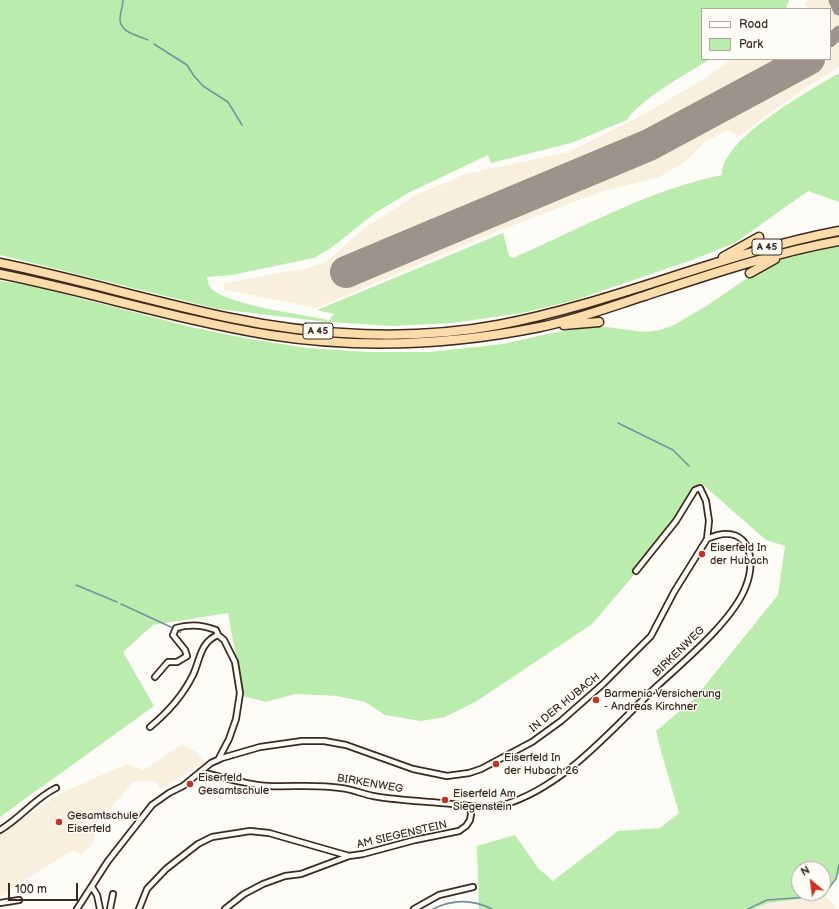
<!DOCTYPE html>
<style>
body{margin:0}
#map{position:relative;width:839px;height:909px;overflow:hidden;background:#fdfcf7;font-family:"Balsamiq Sans",sans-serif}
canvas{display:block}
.legend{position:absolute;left:701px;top:8px;width:130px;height:52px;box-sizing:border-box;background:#fdfcf7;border:1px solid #afa8a0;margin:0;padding:5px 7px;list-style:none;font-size:12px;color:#3b2a1e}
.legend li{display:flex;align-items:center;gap:8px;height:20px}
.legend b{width:20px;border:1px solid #afa8a0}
.north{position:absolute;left:791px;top:861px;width:40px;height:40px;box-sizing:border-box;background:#fdfcf7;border:1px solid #afa8a0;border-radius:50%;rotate:331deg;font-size:11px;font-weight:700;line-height:16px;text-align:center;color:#3b2a1e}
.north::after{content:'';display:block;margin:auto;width:14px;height:18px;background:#c8321e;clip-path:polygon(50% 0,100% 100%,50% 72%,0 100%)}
.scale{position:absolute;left:8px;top:883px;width:70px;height:18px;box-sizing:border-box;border:2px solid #3b2a1e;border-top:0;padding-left:5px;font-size:12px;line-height:14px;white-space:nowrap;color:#3b2a1e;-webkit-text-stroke:3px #fdfcf7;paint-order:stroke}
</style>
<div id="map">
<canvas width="839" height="909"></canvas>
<ul class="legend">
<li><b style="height:5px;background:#fdfcf7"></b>Road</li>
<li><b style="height:11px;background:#baedad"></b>Park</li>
</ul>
<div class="north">N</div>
<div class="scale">100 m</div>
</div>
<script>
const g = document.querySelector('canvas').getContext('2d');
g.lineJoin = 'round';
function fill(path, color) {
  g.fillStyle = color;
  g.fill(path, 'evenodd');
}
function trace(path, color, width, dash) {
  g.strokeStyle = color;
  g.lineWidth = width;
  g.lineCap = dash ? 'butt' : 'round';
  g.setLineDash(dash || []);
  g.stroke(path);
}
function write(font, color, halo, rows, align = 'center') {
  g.font = font + ' "Balsamiq Sans",sans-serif';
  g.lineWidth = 3;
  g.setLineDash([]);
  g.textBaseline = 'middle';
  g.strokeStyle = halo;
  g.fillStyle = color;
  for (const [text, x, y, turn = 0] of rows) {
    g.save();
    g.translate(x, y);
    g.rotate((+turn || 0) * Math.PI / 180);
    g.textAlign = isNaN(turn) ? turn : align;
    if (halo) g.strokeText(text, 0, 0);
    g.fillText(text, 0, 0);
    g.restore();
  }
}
const built = new Path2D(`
 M808 0H839V67L802 90 739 136 727 130 705 142 685 162 659 177 603 191 498 231 317 308 224 290V283L308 268 326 262 363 229 416 195 465 174 569 152 639 117 701 81 732 59H830V9H808L803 3Z
 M182 744 196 752 205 762 160 789 155 781 134 782 94 826V843L80 855 73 850 0 896V834L63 792 127 764 144 770Z
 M825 896 838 909H754L768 903Z`);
const green = new Path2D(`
 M0 0H789L786 9H702V59H710C687 74 641 98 627 120L571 143 491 163 488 155 408 193 375 213 331 248 314 258 231 275 207 277C208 282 208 286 213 290 234 306 300 314 328 320L327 322 218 309 0 255Z
 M839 73V202L808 191 735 243 692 260 572 301 522 313 452 323 392 326 330 322V319L334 314 317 310 503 233 509 256 513 258C582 228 648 190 722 175 721 138 810 91 839 73Z
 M839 246V874L825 896 768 903 753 909H479L477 846 515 835 538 868 553 881 618 831 660 828 679 813 662 755 656 731 695 698 778 595 785 546 766 540 701 483 650 556 592 624 477 701 445 717 421 721 385 715 365 702 337 696 295 694 266 702 243 696 228 613 153 625 123 652 154 706 0 817V281L33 286 191 327 250 339 307 348 369 352H430L503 344 552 333 599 326 645 332 660 330 674 325 708 305 772 261ZM799 869H823V893H799Z`);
const stream = new Path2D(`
 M123 0C123 6 120 13 120 19 120 33 138 35 148 40
 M154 44 187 65 194 76 203 86 228 102 242 125
 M618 423 673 450 689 466
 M76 585 117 602
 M121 604 173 628
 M179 632H181
 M433 909C453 899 472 899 492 909
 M748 909 767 900 822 896 836 879 839 865`);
const taxiway = new Path2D(`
 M835 0 839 9
 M830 41 839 32`);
const runway = new Path2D(`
 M346 272 649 145 809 59`);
const street = new Path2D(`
 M155 677 168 662H177L187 656 185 650 173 635 176 628C189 624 203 625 216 630L218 635 224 640 235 662 240 693 236 719 229 739 218 760
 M150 727C167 713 183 695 193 675 200 660 200 642 218 635
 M200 772C223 777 246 785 268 786 293 787 317 784 341 788 352 789 362 794 373 796 395 800 419 801 441 803 461 804 484 810 503 805 563 788 611 730 655 688 682 663 734 620 746 586 758 555 746 521 707 539
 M0 830C21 818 35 798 56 788
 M92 887 97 895 100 909
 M0 903 19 900
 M77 909 108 861 152 805 169 793 183 786 211 763 222 758 260 747 302 741H324L346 745 413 769 447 776 469 773 481 769 532 742 561 721 603 684 651 636 674 592 707 539 709 521 706 501 700 488 695 490 676 521 636 571
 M110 909 113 894
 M139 909 147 889 166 869 198 844 212 837 250 831 269 833 349 856 363 854 415 840 459 831 466 826 470 820 471 814 470 806
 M225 909 244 894 263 884 285 876 301 874 349 856
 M414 909 439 895 473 887`);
const highway = new Path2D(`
 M723 257 759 237
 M0 263C78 279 154 302 231 318 315 336 413 341 498 325 614 303 723 253 839 231
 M750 273 775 259
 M0 274C90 292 179 320 270 335 360 349 451 345 540 327 575 320 610 307 644 296 708 275 773 253 839 241
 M564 325 599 322`);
const markers = [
 [702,554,4,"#c8321e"],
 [596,700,4,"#c8321e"],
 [496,764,4,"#c8321e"],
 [190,784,4,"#c8321e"],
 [445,800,4,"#c8321e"],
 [59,822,4,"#c8321e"]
];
const shields = [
 [767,247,30],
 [318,331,30]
];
const shieldNames = [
 ["A 45",767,247],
 ["A 45",318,331]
];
const poiNames = [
 ["Eiserfeld In",710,548],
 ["der Hubach",710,561],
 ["Barmenia Versicherung",604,694],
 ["- Andreas Kirchner",604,707],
 ["Eiserfeld In",504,758],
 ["der Hubach 26",504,771],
 ["Eiserfeld",198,778],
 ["Gesamtschule",198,791],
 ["Eiserfeld Am",453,794],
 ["Siegenstein",453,807],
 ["Gesamtschule",67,816],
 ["Eiserfeld",67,829]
];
const streetNames = [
 ["BIRKENWEG",679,652,-44],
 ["IN DER HUBACH",565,703,-39],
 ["BIRKENWEG",370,784,10],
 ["AM SIEGENSTEIN",402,835,-13]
];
fill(built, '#f9efde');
fill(green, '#baedad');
trace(stream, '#7391a1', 1.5);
trace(taxiway, '#9c938a', 13);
trace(runway, '#9c938a', 32);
trace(street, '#3b2a1e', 8);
trace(highway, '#3b2a1e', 11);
trace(street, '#fdfcf7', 4.5);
trace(highway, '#fddcac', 8);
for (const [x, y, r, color] of markers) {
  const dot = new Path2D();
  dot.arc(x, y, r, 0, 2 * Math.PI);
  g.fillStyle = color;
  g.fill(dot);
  trace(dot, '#fdfcf7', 1.5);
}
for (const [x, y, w] of shields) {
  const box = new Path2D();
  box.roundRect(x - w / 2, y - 8, w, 16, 3);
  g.fillStyle = '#fdfcf7';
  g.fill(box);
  trace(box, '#3b2a1e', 1);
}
write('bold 10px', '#3b2a1e', null, shieldNames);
write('11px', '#3b2a1e', '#fdfcf7', poiNames, 'left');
write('11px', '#3b2a1e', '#fdfcf7', streetNames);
</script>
